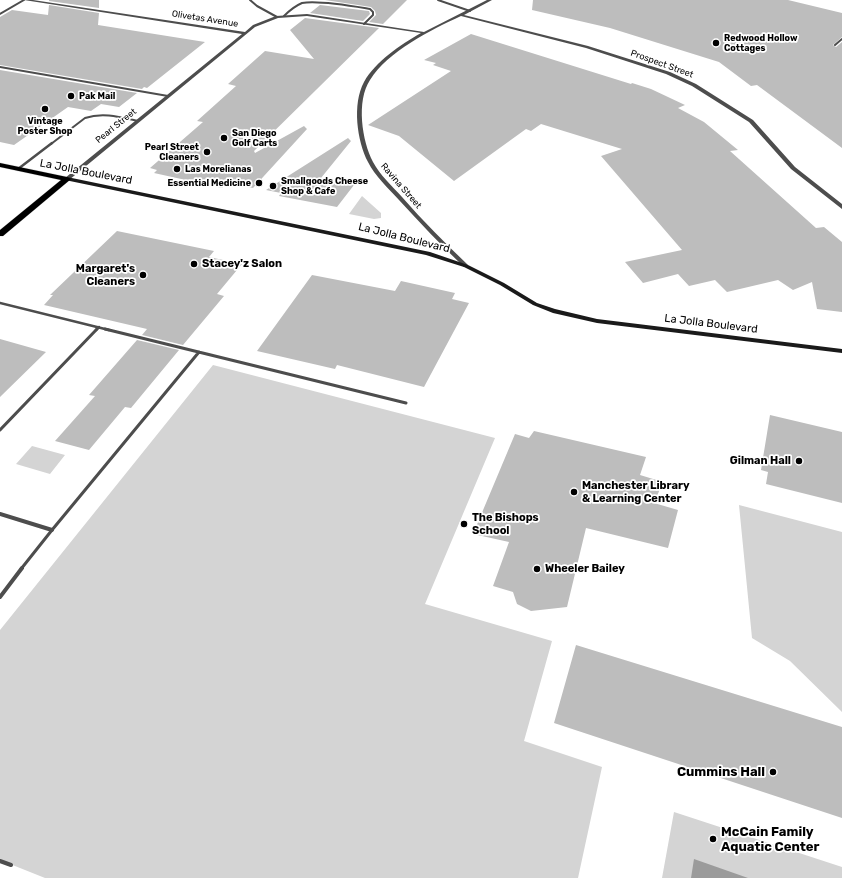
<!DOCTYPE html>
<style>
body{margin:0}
canvas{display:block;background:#fff}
</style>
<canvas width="842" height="878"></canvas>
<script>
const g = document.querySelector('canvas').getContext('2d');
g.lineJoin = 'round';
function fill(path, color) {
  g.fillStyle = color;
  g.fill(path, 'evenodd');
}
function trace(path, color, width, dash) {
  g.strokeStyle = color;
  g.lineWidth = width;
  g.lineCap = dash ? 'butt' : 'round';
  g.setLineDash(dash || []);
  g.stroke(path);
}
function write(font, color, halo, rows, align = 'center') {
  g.font = font + ' Rubik,sans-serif';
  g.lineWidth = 3.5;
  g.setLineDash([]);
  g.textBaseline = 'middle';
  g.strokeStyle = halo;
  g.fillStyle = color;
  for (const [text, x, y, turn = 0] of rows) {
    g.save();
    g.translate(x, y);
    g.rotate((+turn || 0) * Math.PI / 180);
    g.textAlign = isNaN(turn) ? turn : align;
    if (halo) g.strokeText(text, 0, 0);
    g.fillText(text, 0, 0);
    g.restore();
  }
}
const green = new Path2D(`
 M362 196 381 213V218L374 219 349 214Z
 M213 365 495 438 425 604 552 641 524 741 602 767 578 878H45L0 860V630Z
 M32 446 65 455 50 474 16 464Z
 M739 505 842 532V712L790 661 752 638Z
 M674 812 842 867V878H662Z`);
const water = new Path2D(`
 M694 859 748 878H691Z`);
const building = new Path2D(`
 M49 0H99V8L49 1Z
 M325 0H407L383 24 369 22 376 15 375 11 371 7Z
 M533 0H788L842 13V37L833 45 836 47 842 42V148L757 85 751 86 719 62 610 28 532 10Z
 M49 5 99 13 98 25 205 42 147 88 144 87 142 89 0 65V17L12 10 48 15Z
 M320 5 369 11 370 14 363 21 310 13Z
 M305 18 379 28 254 151 255 153 304 126 307 129 253 188 227 183 222 188 154 173 157 170 150 168 203 122 197 121 236 86 228 84 265 51 314 59 290 30Z
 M471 34 631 84 632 83 651 89 685 105 678 108 704 122 738 150 730 151 816 228 824 227 842 242V312L817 309 812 282 793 290 778 280 727 292 715 280 689 286 678 274 643 283 625 262 682 250 601 156 622 149 541 124 531 131 526 129 454 181 399 136 368 125 451 71 433 65 436 63 424 60Z
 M0 70 137 93 119 107 101 104 91 111 68 107 14 145 0 142Z
 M348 138 351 141 321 178 354 185 337 207 279 196 281 193 266 190Z
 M117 231 214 251 209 257 242 264 217 294 224 296 183 345 142 335 147 329 44 305 53 295H50Z
 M312 275 395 291 401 281 455 293 452 299 469 303 424 387 337 365 335 369 257 351Z
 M0 339 46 352 0 397Z
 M137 340 179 350 131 408 125 407 89 450 55 441 95 396 89 395Z
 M770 415 842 432V503L766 484 768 472 761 470Z
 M534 431 646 457 640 475 663 482 654 503 678 510 668 548 586 528 567 607 531 611 517 604 513 592 493 586 509 542 473 534 515 434 529 438Z
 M576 645 842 727V818L554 723Z`);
const serviceFar3 = new Path2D(`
 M250 0 257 6 277 17
 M438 0 470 11
 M0 14 24 0
 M284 16C289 11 295 6 302 3 319 0 352 6 370 9L373 12V15L364 24
 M835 45 842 39
 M0 67 168 96
 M51 144 85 118C103 112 120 117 138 121`);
const serviceFar2 = new Path2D(`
 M18 169 52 143
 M0 303 109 330
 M96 330 99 327`);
const serviceFar1 = new Path2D(`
 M105 329 406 403
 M0 430 97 329
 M21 569 52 530 199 352`);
const service = new Path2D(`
 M0 597 22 568
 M0 861 11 865`);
const minor = new Path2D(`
 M0 514 52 530`);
const tertiary = new Path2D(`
 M24 0H33L245 32 253 25 276 16 307 14 424 32 487 0H492L464 15 588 46 670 72 696 84 753 120 795 167 842 204V209L791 169 749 122 692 86 666 74 586 48 461 16C431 30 388 51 370 80 356 101 362 141 373 162 380 175 392 186 402 197 423 221 445 243 468 265V267H464C441 245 420 223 399 200 388 188 375 176 368 162 357 141 352 104 364 82 376 61 400 45 421 33L307 16 278 18 255 27 69 180H65V178L242 34Z`);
const secondary = new Path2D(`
 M67 177 430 252 468 265 504 283 537 303 555 309 597 319 842 349V353L597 323 553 313 533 305 500 285 464 267 426 255 65 180V178Z`);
const primary = new Path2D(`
 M0 163 67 177 71 179 3 236H0V230L61 180 0 167Z`);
const markers = [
 [716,43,4,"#000"],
 [71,96,4,"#000"],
 [45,109,4,"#000"],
 [224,138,4,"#000"],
 [207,152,4,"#000"],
 [177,169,4,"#000"],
 [259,183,4,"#000"],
 [273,186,4,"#000"],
 [194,264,4,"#000"],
 [143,275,4,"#000"],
 [799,461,4,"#000"],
 [574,492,4,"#000"],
 [464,524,4,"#000"],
 [537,569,4,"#000"],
 [773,772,4,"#000"],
 [713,839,4,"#000"]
];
const farStreetnames = [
 ["Olivetas Avenue",205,19,9],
 ["Prospect Street",662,64,20],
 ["Pearl Street",116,126,-39],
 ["Ravina Street",401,186,49]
];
const farPoinames = [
 ["Redwood Hollow",724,38],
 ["Cottages",724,48],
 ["Pak Mail",79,96],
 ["Vintage",45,121,"center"],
 ["Poster Shop",45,131,"center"],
 ["San Diego",232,133],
 ["Golf Carts",232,143],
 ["Pearl Street",199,147,"right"],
 ["Cleaners",199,157,"right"],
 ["Las Morelianas",185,169],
 ["Smallgoods Cheese",281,181],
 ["Shop & Cafe",281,191],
 ["Essential Medicine",251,183,"right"]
];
const streetNames = [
 ["La Jolla Boulevard",86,172,11],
 ["La Jolla Boulevard",404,238,14],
 ["La Jolla Boulevard",711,324,7]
];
const poiNames = [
 ["Stacey'z Salon",202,264],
 ["Margaret's",135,269,"right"],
 ["Cleaners",135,282,"right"],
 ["Gilman Hall",791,461,"right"],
 ["Manchester Library",582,486],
 ["& Learning Center",582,499],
 ["The Bishops",472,518],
 ["School",472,531],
 ["Wheeler Bailey",545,569]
];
const nearPoinames = [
 ["Cummins Hall",765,772],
 ["McCain Family",721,832,"left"],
 ["Aquatic Center",721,847,"left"]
];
fill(green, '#d4d4d4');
fill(water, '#9b9b9b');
fill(building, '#bdbdbd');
trace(primary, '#dbdbdb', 1);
trace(serviceFar3, '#4d4d4d', 2);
trace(serviceFar2, '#4d4d4d', 2.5);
trace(serviceFar1, '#4d4d4d', 3);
trace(service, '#4d4d4d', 4);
trace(minor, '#4d4d4d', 4);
fill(tertiary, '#4d4d4d');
fill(secondary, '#1a1a1a');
fill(primary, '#000');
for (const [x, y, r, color] of markers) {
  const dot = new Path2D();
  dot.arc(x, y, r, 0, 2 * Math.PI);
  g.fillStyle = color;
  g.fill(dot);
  trace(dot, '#fff', 1.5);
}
write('9px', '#000', '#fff', farStreetnames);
write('bold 9px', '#000', '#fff', farPoinames, 'left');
write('11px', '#000', '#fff', streetNames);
write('bold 11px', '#000', '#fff', poiNames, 'left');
write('bold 13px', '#000', '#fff', nearPoinames, 'right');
</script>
